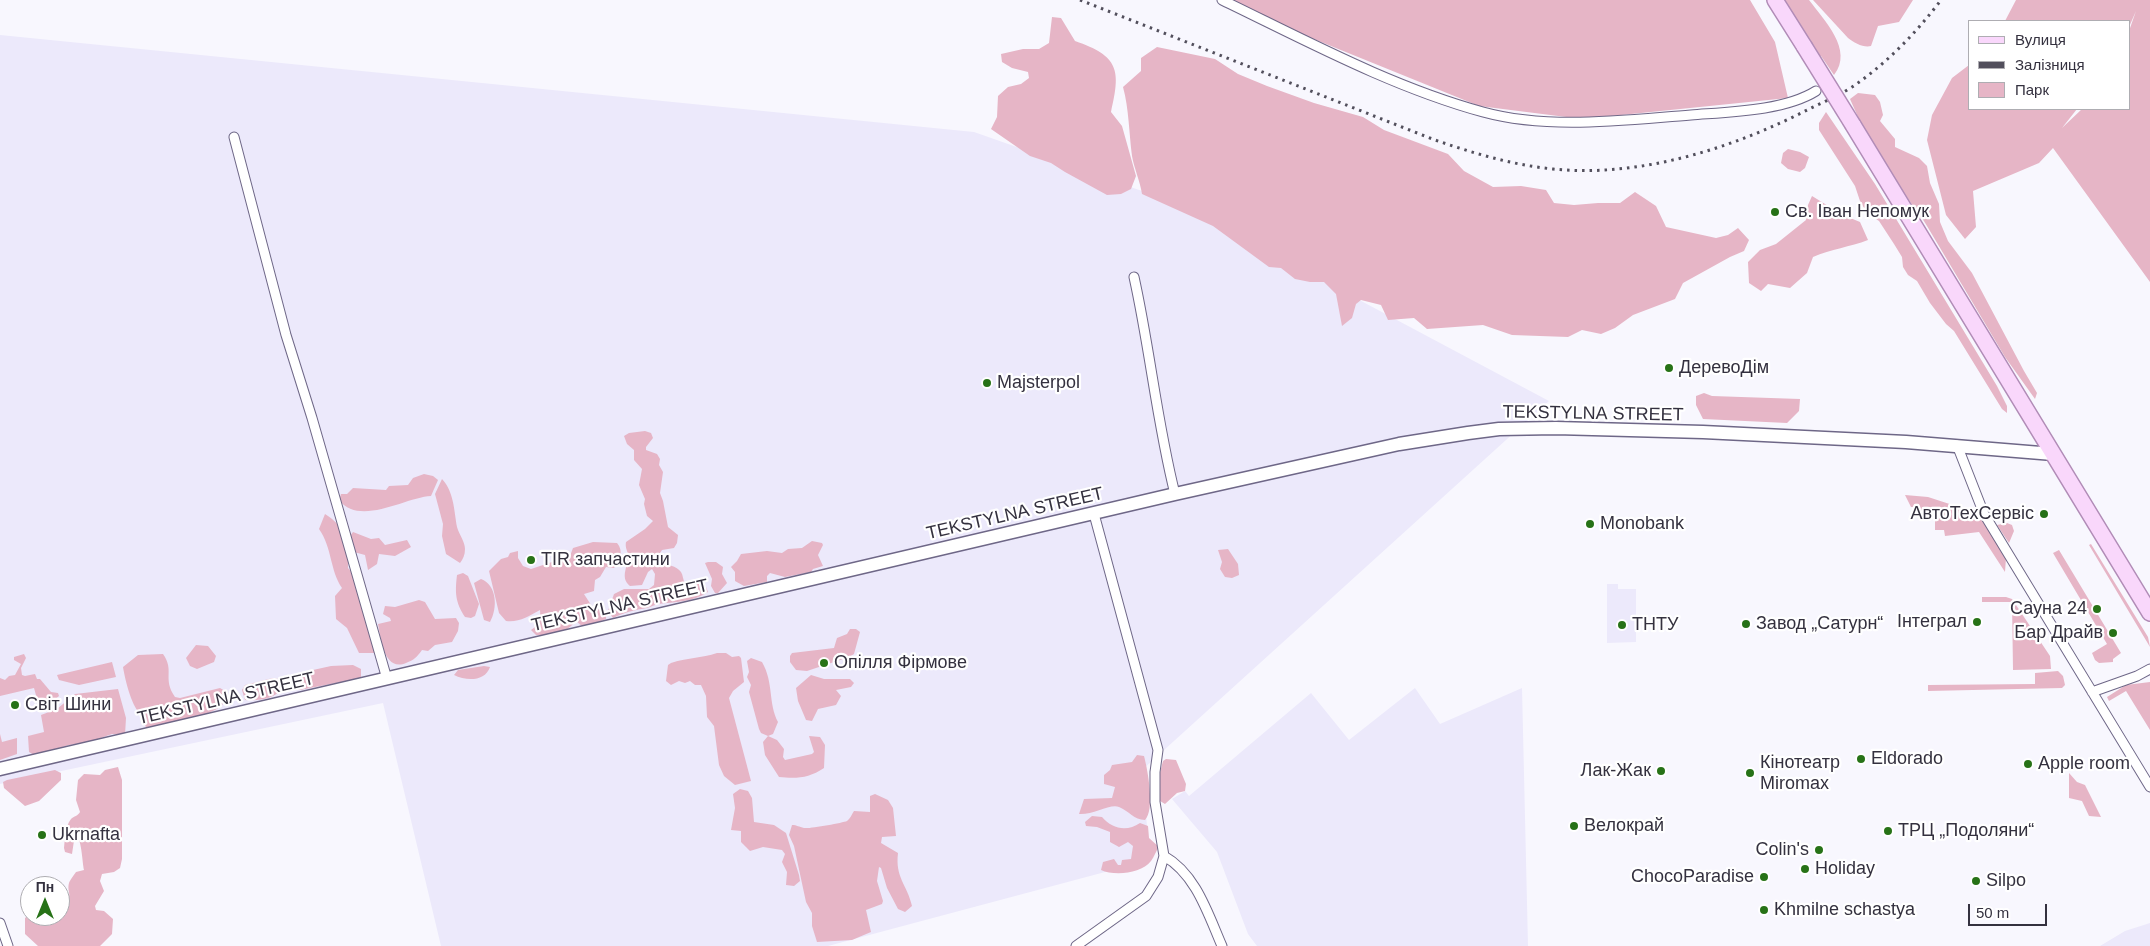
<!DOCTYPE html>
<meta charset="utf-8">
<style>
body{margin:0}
#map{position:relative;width:2150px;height:946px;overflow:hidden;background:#f8f7fe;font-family:Arial,sans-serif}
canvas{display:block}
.legend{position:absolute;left:1968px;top:20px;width:162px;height:90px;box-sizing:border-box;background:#fff;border:1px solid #aeadb2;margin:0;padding:6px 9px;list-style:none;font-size:15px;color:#34313f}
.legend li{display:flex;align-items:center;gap:10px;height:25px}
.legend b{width:25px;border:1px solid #aeadb2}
.north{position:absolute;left:20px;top:876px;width:50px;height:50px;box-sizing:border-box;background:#fff;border:1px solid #aeadb2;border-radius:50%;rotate:0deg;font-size:14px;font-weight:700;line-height:20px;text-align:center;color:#34313f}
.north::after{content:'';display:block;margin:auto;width:18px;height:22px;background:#277217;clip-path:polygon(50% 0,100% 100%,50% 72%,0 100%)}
.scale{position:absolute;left:1968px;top:904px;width:79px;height:22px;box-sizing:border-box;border:2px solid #34313f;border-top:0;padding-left:6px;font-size:15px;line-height:18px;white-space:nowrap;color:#34313f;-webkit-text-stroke:4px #fff;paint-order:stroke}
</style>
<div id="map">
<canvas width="2150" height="946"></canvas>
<ul class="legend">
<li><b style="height:6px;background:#f9d7fb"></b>Вулиця</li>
<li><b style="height:6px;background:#524f5c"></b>Залізниця</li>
<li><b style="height:14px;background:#e6b5c6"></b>Парк</li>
</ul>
<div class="north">Пн</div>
<div class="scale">50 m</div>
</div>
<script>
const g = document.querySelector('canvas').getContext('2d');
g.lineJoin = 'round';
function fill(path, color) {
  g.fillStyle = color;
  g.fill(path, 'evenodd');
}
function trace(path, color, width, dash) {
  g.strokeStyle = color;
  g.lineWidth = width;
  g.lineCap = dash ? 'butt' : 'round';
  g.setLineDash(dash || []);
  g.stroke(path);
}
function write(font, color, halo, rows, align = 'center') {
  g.font = font + ' Arial,sans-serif';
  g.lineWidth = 4.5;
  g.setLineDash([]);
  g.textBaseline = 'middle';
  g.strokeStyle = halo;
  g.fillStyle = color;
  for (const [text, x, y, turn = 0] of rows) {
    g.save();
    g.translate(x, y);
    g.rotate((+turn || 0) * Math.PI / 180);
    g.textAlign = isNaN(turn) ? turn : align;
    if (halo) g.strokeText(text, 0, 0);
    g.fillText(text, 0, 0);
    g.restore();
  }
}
const built = new Path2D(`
 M0 35 974 132 1179 204 1549 401 1142 770 1150 860 828 946H441L383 703 0 784Z
 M1607 584H1618V589H1636V642L1607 643Z
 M1415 688 1440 724 1522 688 1528 946H1257L1248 934 1217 852 1172 799 1185 791 1189 796 1311 693 1349 740Z
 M2150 923V946H2100L2125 931Z`);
const green = new Path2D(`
 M1226 0H1750L1775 42 1788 98 1582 119 1479 106 1289 29Z
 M1785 0H1809C1824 20 1854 50 1834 75L1821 56 1819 57Z
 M1813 0H1913L1899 22 1878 26 1871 46C1864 48 1854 43 1848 38Z
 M2016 0H2150V282L2053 148 2039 163 1973 191 1976 227 1965 239 1946 215 1927 140 1932 115 1952 78 1969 65V109H2077L2062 128 2082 109H2129V31L2136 11 2129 27V21H2005Z
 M1052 17 1061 18 1075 41C1119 56 1121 70 1111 112L1122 126 1136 176 1131 189 1121 194 1107 195 1065 172 1051 163 1030 156 991 129 997 117 998 96 1008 87 1021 84 1029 78 1028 72 1012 68 1002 62 1001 54 1023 49H1039L1049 43Z
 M1157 47 1215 59 1238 74 1267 86 1314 103 1363 117 1384 130 1448 154 1464 171 1493 187 1521 186 1546 190 1554 203 1574 205 1598 203H1620L1635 192 1656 206 1666 227 1716 238 1728 235 1738 228 1749 240 1744 251 1730 257 1683 283 1675 299 1633 315 1615 328 1601 334 1582 330 1568 337 1512 335 1483 325 1427 329 1414 318 1388 320 1381 305 1361 300 1356 304 1352 318 1342 326 1336 294 1324 282H1310L1295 279 1281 268 1269 267 1213 226 1142 194C1140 181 1134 168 1132 156 1129 133 1129 109 1123 87L1141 71V58Z
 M1858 93 1875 95 1880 102 1883 115 1880 121 1895 139V147L1919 158 1927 166 1930 183 1939 204 1940 222 1948 241 1972 273 2024 371 2037 393 2035 399 2005 357 1927 226 1922 218 1917 216 1911 203 1885 166 1858 117 1850 99Z
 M1826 112 1875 184 1997 386 2007 406V413L2002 409 1954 331 1946 324 1930 303 1917 281 1908 275 1903 267 1902 257 1894 244 1879 221 1867 213 1860 201 1855 186 1819 130V123Z
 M1788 149 1800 152 1809 157 1805 168 1800 172 1788 169 1781 163 1783 153Z
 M1812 196 1843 215 1860 222 1868 240C1850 247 1831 249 1813 257L1807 273 1790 288 1768 284 1761 291 1749 283 1748 262 1760 250 1776 244 1806 220 1808 205Z
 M1704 393 1712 396 1800 399 1799 411 1787 423 1703 419 1696 405V396Z
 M645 431 651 433 653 438 646 447V450L657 454 660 459 659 465 663 472 660 493 663 501 668 527 678 535 677 543 674 548 662 550 660 553V564C666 564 677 566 681 572 683 575 683 580 685 584L690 585 696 582 706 587 708 592C694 602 674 602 658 604 654 605 651 607 647 608 635 610 625 612 613 618L608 611 614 594 624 589H649L654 585 655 574 652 569 648 572 642 585 630 586C619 577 629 566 628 554 627 550 625 547 626 542L645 529 653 521 647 516 644 504 645 499 639 485 642 469 634 460V450L627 444 624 436 629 433Z
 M424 474 433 476 438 480 431 496C406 497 360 527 339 500L341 494H347L353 488 386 490 389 486 408 485 413 478Z
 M442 479C454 492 454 510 457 527 459 534 465 542 465 549 465 555 463 559 460 563L446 554 442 536 443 524 435 494Z
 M1905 495 1928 497 1965 509 1980 516 2006 558 2005 572 1979 532 1945 536 1944 530H1935V511H1921L1920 507H1911Z
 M325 514C346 527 350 544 348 568L359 581 375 653H359L347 628 336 619 335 596 342 588C330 571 332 547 319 529Z
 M2007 523 2012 525 2014 531 2009 543 1997 525Z
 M353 532 371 539 379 538 385 545 407 540 411 547 395 556 379 554 377 564 368 570 365 555 354 552 350 536Z
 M812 541 822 543 823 545 818 555 823 566 813 569 811 572 785 577 770 573 767 576V582L744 586 735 581V572L731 567 737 561 741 554 767 551 782 553 788 549 802 548Z
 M593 542 617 543C624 551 620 560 614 568L606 567 600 577 595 580 594 591 584 594 593 608 606 611V619L601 621 598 626 583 627 576 621C564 635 553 635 536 635L531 630C538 626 541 617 540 610 529 616 518 623 506 621L499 613 489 571 501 559 508 557 510 553 518 551V558L523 566 531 569 570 556 573 548Z
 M2091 544 2148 637 2150 647 2089 545Z
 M1228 549 1238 564 1239 575 1232 578 1225 577 1220 569 1222 562 1218 550Z
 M2059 550 2121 653 2113 659V662L2099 663 2095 660 2092 653 2107 644 2053 553Z
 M708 562H716L723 567 722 574 727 583 718 593H715L711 586 712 579 705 563Z
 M463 573 468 576 479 604 475 616 471 618 465 617C455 602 455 592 457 575Z
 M481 579C497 585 498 608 490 622L484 620 474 583Z
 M1982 597H2006L2012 599 2050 656 2051 669 2013 670 2012 602H1982Z
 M419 600 425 602 435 619 456 618 459 623 458 631 452 642 435 645 428 651 422 650C417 657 414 660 406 663 384 672 381 639 378 624L391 621 390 618 383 614 385 606 395 607Z
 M850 629H856L860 632 854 654 849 657 807 671 796 670 790 662V656L792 653 834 648 837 638 847 634Z
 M196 645 208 646 216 656 214 662 197 669 190 666 186 658Z
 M717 653H726L732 657 739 656 741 658 744 682 733 691 729 698 751 781 735 785 724 776 719 765 714 726 707 717 706 696 701 685H695L690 681 685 683 679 681 671 685 666 681 668 665 671 663C686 658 702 658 717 653Z
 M24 654 26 658 21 668 22 675 25 676 35 674 37 679H40L51 692 58 693 59 696 52 702 39 706 34 688 0 696V678L5 680 9 676 15 675 21 664 14 660V657Z
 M163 654C175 671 162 678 175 697L180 698 220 688 225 691C225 697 226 702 221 706 209 717 163 724 146 728L143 716C132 710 125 679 123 667L138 655Z
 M751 658 762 662C774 683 768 703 778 722L773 734 768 736 777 740 784 749 783 757 785 760 812 754 814 752 809 736 820 737 825 745 824 768C809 778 797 779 779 777L765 755 763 742 768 736 761 733 759 729 749 692 751 685 747 677 749 672 747 661Z
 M112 662 116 677 79 685 59 680 57 675Z
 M353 665 361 669V678L300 690 293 687 295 674 331 666Z
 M484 666 490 667C485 682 466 681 454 675L458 670Z
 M2058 671 2063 676 2065 685 2062 688 1928 691V685L2035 684V673Z
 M811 675 824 679H850L854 683 851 687 836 690 841 696 836 705 818 709 812 721 806 720 798 701 796 688Z
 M273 678 279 679 284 683C280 699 259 701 245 700L242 690 245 685Z
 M2150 682V730L2126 691 2109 701 2107 697 2126 685Z
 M118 689 126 718 125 735 112 734 89 742 69 745 34 755 29 752 28 736 44 732 41 715 57 709 75 694Z
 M0 734 2 742 17 738V754L0 760Z
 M1137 755 1144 756C1148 771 1155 810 1145 820 1134 820 1129 811 1119 807 1111 803 1093 815 1079 814L1084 799 1112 798 1115 787 1104 784V775L1110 770 1112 765 1132 762Z
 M1166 759 1176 760 1186 784 1185 791 1177 793 1165 804 1160 801 1157 784 1163 761Z
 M118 767 122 780V859L120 868 114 872 102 874 100 881 104 891 95 906 96 910 104 911 113 919 112 934 100 946H38L25 934V918L30 914V916H60V903C76 896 66 894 69 883 70 880 74 875 76 872L84 870C82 861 82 838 75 834L72 854 65 852 64 848C65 840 65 826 71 819 74 816 78 816 80 812L76 800 78 780 84 774 100 775 105 770Z
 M55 770 61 773V780L39 801 25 806 4 788 3 782 7 780Z
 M2069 773 2077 782 2085 785 2101 817 2089 816 2082 801 2069 798Z
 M740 789 748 791 752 798 754 822 774 825 786 833 799 875 800 881 794 886 786 885 787 872 782 862 785 854 782 850 763 847 750 851 741 842V831L731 830 735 808 733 794Z
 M875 794 888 800 893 808 896 836 882 837 881 843 898 853C895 878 907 884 912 906L905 912 898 909 887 888 881 868 879 867 877 881 883 901 882 904 866 910 871 932 852 940 817 942 812 926V913L806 902 794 846 789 835 792 825C797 825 799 827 804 828 809 829 842 823 847 821 850 819 852 814 854 811L870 812V796Z
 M1092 816 1102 817C1112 829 1127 832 1140 823L1148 826 1149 838 1159 847C1156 851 1154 857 1151 861 1141 874 1114 876 1101 870L1103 862 1114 859 1118 865H1121L1122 860 1131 859 1133 846 1128 842 1119 847 1110 842V832L1097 827 1086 826 1085 822Z`);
const street = new Path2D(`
 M1222 0C1307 41 1392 87 1483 112 1549 130 1624 120 1691 115 1729 112 1784 111 1816 91
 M234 137 286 335 312 418 387 679
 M1134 277C1150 349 1157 423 1175 494
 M1957 445 1984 514 2150 787
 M2092 692 2137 676 2150 669
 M1164 856C1196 874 1208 914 1222 946
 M0 923 8 946
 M1076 946 1146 896 1158 877 1164 856 1155 802V772L1158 750 1094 514`);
const secondary = new Path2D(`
 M0 769 1175 494 1399 444 1468 433 1499 429 1556 428 1703 432 1906 442 2053 454`);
const primary = new Path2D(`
 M1775 0 1804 46
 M1853 125 2150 613`);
const rail = new Path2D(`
 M1080 0 1435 140C1473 153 1512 165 1553 169 1640 178 1734 148 1811 108 1826 101 1842 94 1855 85 1888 62 1916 33 1941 0`);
const primaryBridge = new Path2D(`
 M1804 46 1853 125`);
const markers = [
 [1775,212,5,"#277217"],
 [1669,368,5,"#277217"],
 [987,383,5,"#277217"],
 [2044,514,5,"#277217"],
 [1590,524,5,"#277217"],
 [531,560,5,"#277217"],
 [2097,609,5,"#277217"],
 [1977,622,5,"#277217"],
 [1746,624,5,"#277217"],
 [1622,625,5,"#277217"],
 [2113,633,5,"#277217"],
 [824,663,5,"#277217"],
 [15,705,5,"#277217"],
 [1861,759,5,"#277217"],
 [2028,764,5,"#277217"],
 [1661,771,5,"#277217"],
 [1750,773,5,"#277217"],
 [1574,826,5,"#277217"],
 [1888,831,5,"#277217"],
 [42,835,5,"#277217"],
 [1819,850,5,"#277217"],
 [1805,869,5,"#277217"],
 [1764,877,5,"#277217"],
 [1976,881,5,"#277217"],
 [1764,910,5,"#277217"]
];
const poiNames = [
 ["Св. Іван Непомук",1785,212],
 ["ДеревоДім",1679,368],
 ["Majsterpol",997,383],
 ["АвтоТехСервіс",2034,514,"right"],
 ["Monobank",1600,524],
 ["TIR запчастини",541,560],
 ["Сауна 24",2087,609,"right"],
 ["Інтеграл",1967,622,"right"],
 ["Завод „Сатурн“",1756,624],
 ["ТНТУ",1632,625],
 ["Бар Драйв",2103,633,"right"],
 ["Опілля Фірмове",834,663],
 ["Світ Шини",25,705],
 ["Eldorado",1871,759],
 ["Кінотеатр",1760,763],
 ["Miromax",1760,784],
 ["Apple room",2038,764],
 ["Лак-Жак",1651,771,"right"],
 ["Велокрай",1584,826],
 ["ТРЦ „Подоляни“",1898,831],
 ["Ukrnafta",52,835],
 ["Colin's",1809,850,"right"],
 ["Holiday",1815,869],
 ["ChocoParadise",1754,877,"right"],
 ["Silpo",1986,881],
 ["Khmilne schastya",1774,910]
];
const streetNames = [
 ["TEKSTYLNA STREET",1593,414,1],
 ["TEKSTYLNA STREET",1015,514,-13],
 ["TEKSTYLNA STREET",620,606,-13],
 ["TEKSTYLNA STREET",226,699,-13]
];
fill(built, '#ece9fb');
fill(green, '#e6b5c6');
trace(street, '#6e6787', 11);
trace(secondary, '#6e6787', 15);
trace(primary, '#b18cb7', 18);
trace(street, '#fff', 9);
trace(secondary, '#fff', 12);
trace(primary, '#f9d7fb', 15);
trace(rail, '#524f5c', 3, [2.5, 5]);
trace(primaryBridge, '#b18cb7', 18, []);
trace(primaryBridge, '#f9d7fb', 15);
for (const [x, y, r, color] of markers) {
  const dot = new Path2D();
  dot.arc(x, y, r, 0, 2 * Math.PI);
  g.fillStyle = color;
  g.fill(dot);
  trace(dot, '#fff', 2);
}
write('18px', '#34313f', '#fff', poiNames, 'left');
write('18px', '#34313f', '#fff', streetNames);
</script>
